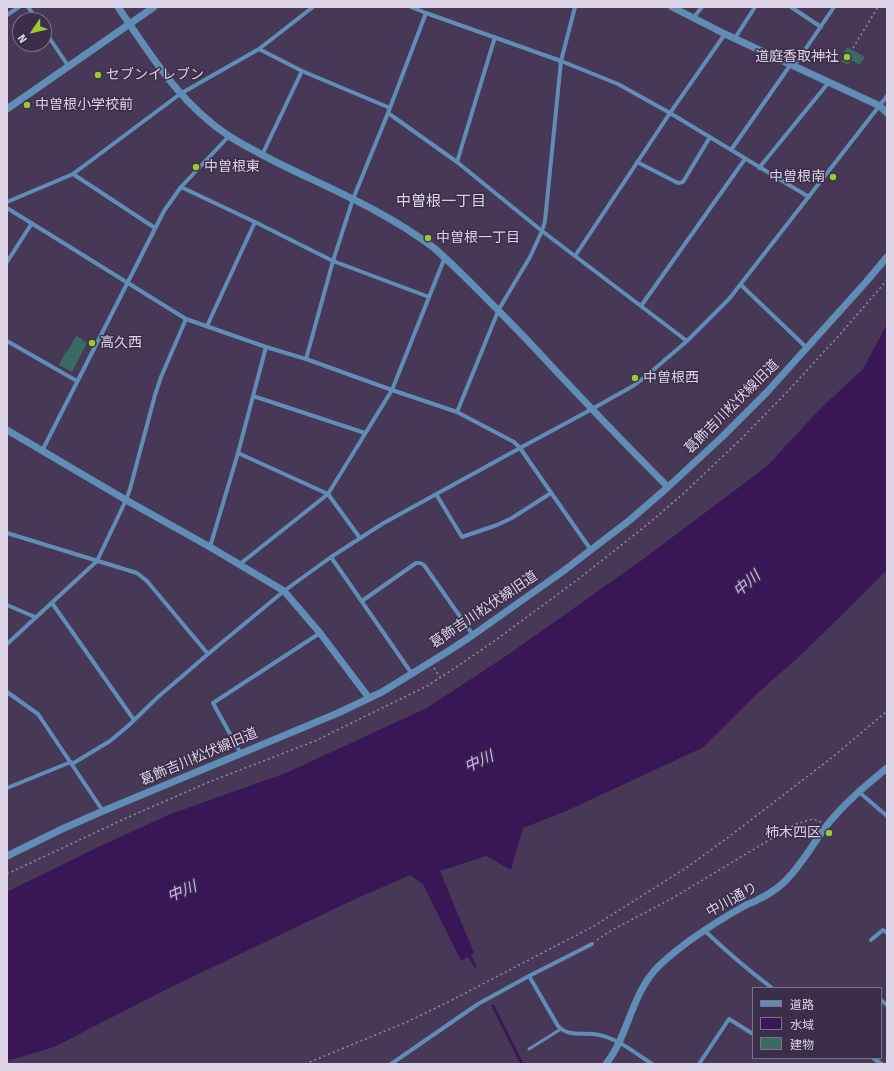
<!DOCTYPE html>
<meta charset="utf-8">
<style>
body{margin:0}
#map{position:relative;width:894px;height:1071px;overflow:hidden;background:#463856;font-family:"Fira Sans","Noto Sans JP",sans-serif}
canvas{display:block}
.frame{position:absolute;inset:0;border:8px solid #ddd5e7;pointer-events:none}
.legend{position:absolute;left:752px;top:987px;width:130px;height:72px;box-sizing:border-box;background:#3b2e4a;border:1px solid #7c7189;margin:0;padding:5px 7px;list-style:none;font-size:12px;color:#ddd5e7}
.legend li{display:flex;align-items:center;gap:8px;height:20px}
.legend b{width:20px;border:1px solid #7c7189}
.north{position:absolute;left:12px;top:12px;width:40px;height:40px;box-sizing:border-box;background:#3b2e4a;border:1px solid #7c7189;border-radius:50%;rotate:235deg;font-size:11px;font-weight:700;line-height:16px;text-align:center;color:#ddd5e7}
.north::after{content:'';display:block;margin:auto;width:14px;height:18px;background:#9cca31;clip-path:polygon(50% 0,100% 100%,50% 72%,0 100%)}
</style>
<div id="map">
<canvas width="894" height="1071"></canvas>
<div class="frame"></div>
<ul class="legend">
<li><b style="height:5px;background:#608db4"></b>道路</li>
<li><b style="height:11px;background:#391756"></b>水域</li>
<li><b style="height:11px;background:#3b6964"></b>建物</li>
</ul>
<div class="north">N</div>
</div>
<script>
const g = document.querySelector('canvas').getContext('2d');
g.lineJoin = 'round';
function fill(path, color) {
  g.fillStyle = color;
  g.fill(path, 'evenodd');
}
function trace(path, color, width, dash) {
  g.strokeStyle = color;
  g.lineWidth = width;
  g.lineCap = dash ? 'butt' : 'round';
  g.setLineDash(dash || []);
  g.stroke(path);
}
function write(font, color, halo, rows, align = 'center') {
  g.font = font + ' "Fira Sans","Noto Sans JP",sans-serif';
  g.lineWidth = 3;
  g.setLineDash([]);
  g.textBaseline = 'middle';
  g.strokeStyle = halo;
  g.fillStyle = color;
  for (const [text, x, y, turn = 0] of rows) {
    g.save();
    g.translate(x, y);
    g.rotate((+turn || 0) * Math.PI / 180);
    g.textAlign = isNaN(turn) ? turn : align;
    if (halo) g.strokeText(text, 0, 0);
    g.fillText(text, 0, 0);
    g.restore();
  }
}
const water = new Path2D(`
 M887 324V570L800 656 761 690 702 748 566 811 523 828 511 870 486 856 440 871 474 953 461 961 423 884 410 875 353 900 167 989 54 1047 7 1061V892L94 849 168 815 286 773 427 708 509 654 642 560 766 467 821 408 863 369Z`);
const stream = new Path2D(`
 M468 953 475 966
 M493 1006 522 1064`);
const building = new Path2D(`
 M847 47 865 57 860 65 851 60 848 65 841 61 845 56 843 54Z
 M76 336 83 339 82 340 87 343 72 372 59 365 66 351 67 352Z`);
const path = new Path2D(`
 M853 48 878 7
 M434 668 440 677
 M7 874 124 819 209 782 315 741 427 686 458 666 500 637 581 577 648 524 684 493 741 439 788 391 843 331 887 280
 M597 940 612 930 671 899 796 824 813 819 821 822
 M305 1064 407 1022 452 1000 594 926 689 866 730 836 834 756 887 711`);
const service = new Path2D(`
 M529 1049 561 1029`);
const minor = new Path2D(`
 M28 7 37 20
 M411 7 426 13 561 61 618 84 670 113 809 197
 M791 7 821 27
 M7 15 19 7
 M694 17 702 7
 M44 30 69 67
 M735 38 755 7
 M259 49 302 71 390 108
 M794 66 834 7
 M388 113 457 162 542 231 687 341
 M731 150 791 64
 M262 155 302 71
 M457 162 495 37
 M637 162 678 183 683 182 710 137
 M759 168 829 82
 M73 174 155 228
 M181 187 255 222 333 261 429 297
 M7 202 73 174 180 94 259 49 313 7
 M7 208 186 319 266 347 306 359 392 390 457 412 514 442 520 448 591 550
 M575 256 670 113 725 34
 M7 262 32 223
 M741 285 807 348
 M641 306 745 159
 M207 326 255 222
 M7 341 77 381
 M306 359 333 261 353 199 388 113 426 13
 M253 396 365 433
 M457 412 499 309 530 257 542 231 545 221 561 61 575 7
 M42 451 164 211 181 187 229 136
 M238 453 328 494 360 538
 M436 494 462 537 497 525 512 518 551 493
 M7 533 137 573 147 581 208 654
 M210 547 238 453 266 347
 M331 557 412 674
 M240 564 328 494 392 390 445 257
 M362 601 416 563H420L424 565 473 635
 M52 603 134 720
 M7 605 35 617
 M7 644 97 561 126 500 130 489 155 395 161 377 186 319
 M7 692 38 714 103 811
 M241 754 213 703 320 633
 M72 764 110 741 128 726 158 697 208 654 284 591 331 557 382 524 520 448 592 409 633 386 645 377 687 341 729 299 887 96
 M7 788 71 762
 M859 792 887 816
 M704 930C726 951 748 970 772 988
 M871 940 883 930 887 933
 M529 976 592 944
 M881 1000 887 1005
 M873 1058 882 1064
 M391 1064 478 1004 529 976 558 1026C567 1036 580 1033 593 1034 615 1036 634 1052 652 1064
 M699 1064 729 1019 753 1034`);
const tertiary = new Path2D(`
 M118 7C150 54 180 104 229 136 243 145 259 153 274 161 328 188 386 211 434 248 449 261 463 275 477 289 499 311 521 333 542 356 583 400 625 444 668 487
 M672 7 725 34 880 106 887 113
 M7 109 154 7
 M7 430 126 500 210 547 284 591 320 633 369 698
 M7 856 62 829 103 811 338 713 382 692 447 652 473 635 562 572 630 520 668 487 722 437 767 392 866 282 887 257
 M606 1064C628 1036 631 997 655 970 665 959 677 950 689 941 707 928 726 916 746 905 750 903 755 902 759 899 768 895 775 890 782 884 798 870 812 846 824 829 842 805 865 786 887 768`);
const markers = [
 [847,57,4,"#9cca31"],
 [98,75,4,"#9cca31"],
 [27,105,4,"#9cca31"],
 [196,167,4,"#9cca31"],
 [833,177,4,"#9cca31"],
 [428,238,4,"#9cca31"],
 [92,343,4,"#9cca31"],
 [635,378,4,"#9cca31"],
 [829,833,4,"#9cca31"]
];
const poiNames = [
 ["道庭香取神社",839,57,"right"],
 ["セブンイレブン",106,75],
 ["中曽根小学校前",35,105],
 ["中曽根東",204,167],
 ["中曽根南",825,177,"right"],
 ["中曽根一丁目",436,238],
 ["高久西",100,343],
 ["中曽根西",643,378],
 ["柿木四区",821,833,"right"]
];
const streetNames = [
 ["葛飾吉川松伏線旧道",732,407,-45],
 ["葛飾吉川松伏線旧道",484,610,-34],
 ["葛飾吉川松伏線旧道",199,757,-23],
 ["中川通り",732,900,-29]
];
const neighbourhoodNames = [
 ["中曽根一丁目",441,202]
];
const waterNames = [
 ["中川",747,584,-41],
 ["中川",479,762,-24],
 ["中川",182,892,-23]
];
fill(water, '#391756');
trace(stream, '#391756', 3);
fill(building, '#3b6964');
trace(path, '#958aa2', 1.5, [2, 3]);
trace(service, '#608db4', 3);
trace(minor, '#608db4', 4);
trace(tertiary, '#608db4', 7);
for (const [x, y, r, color] of markers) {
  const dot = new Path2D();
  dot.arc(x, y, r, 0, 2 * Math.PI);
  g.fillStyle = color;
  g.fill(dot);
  trace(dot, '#3b2e4a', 1.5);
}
write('14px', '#ddd5e7', '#3b2e4a', poiNames, 'left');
write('14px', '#ddd5e7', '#3b2e4a', streetNames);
write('15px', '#ddd5e7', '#3b2e4a', neighbourhoodNames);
write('italic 15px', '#d2aefb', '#3b2e4a', waterNames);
</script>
